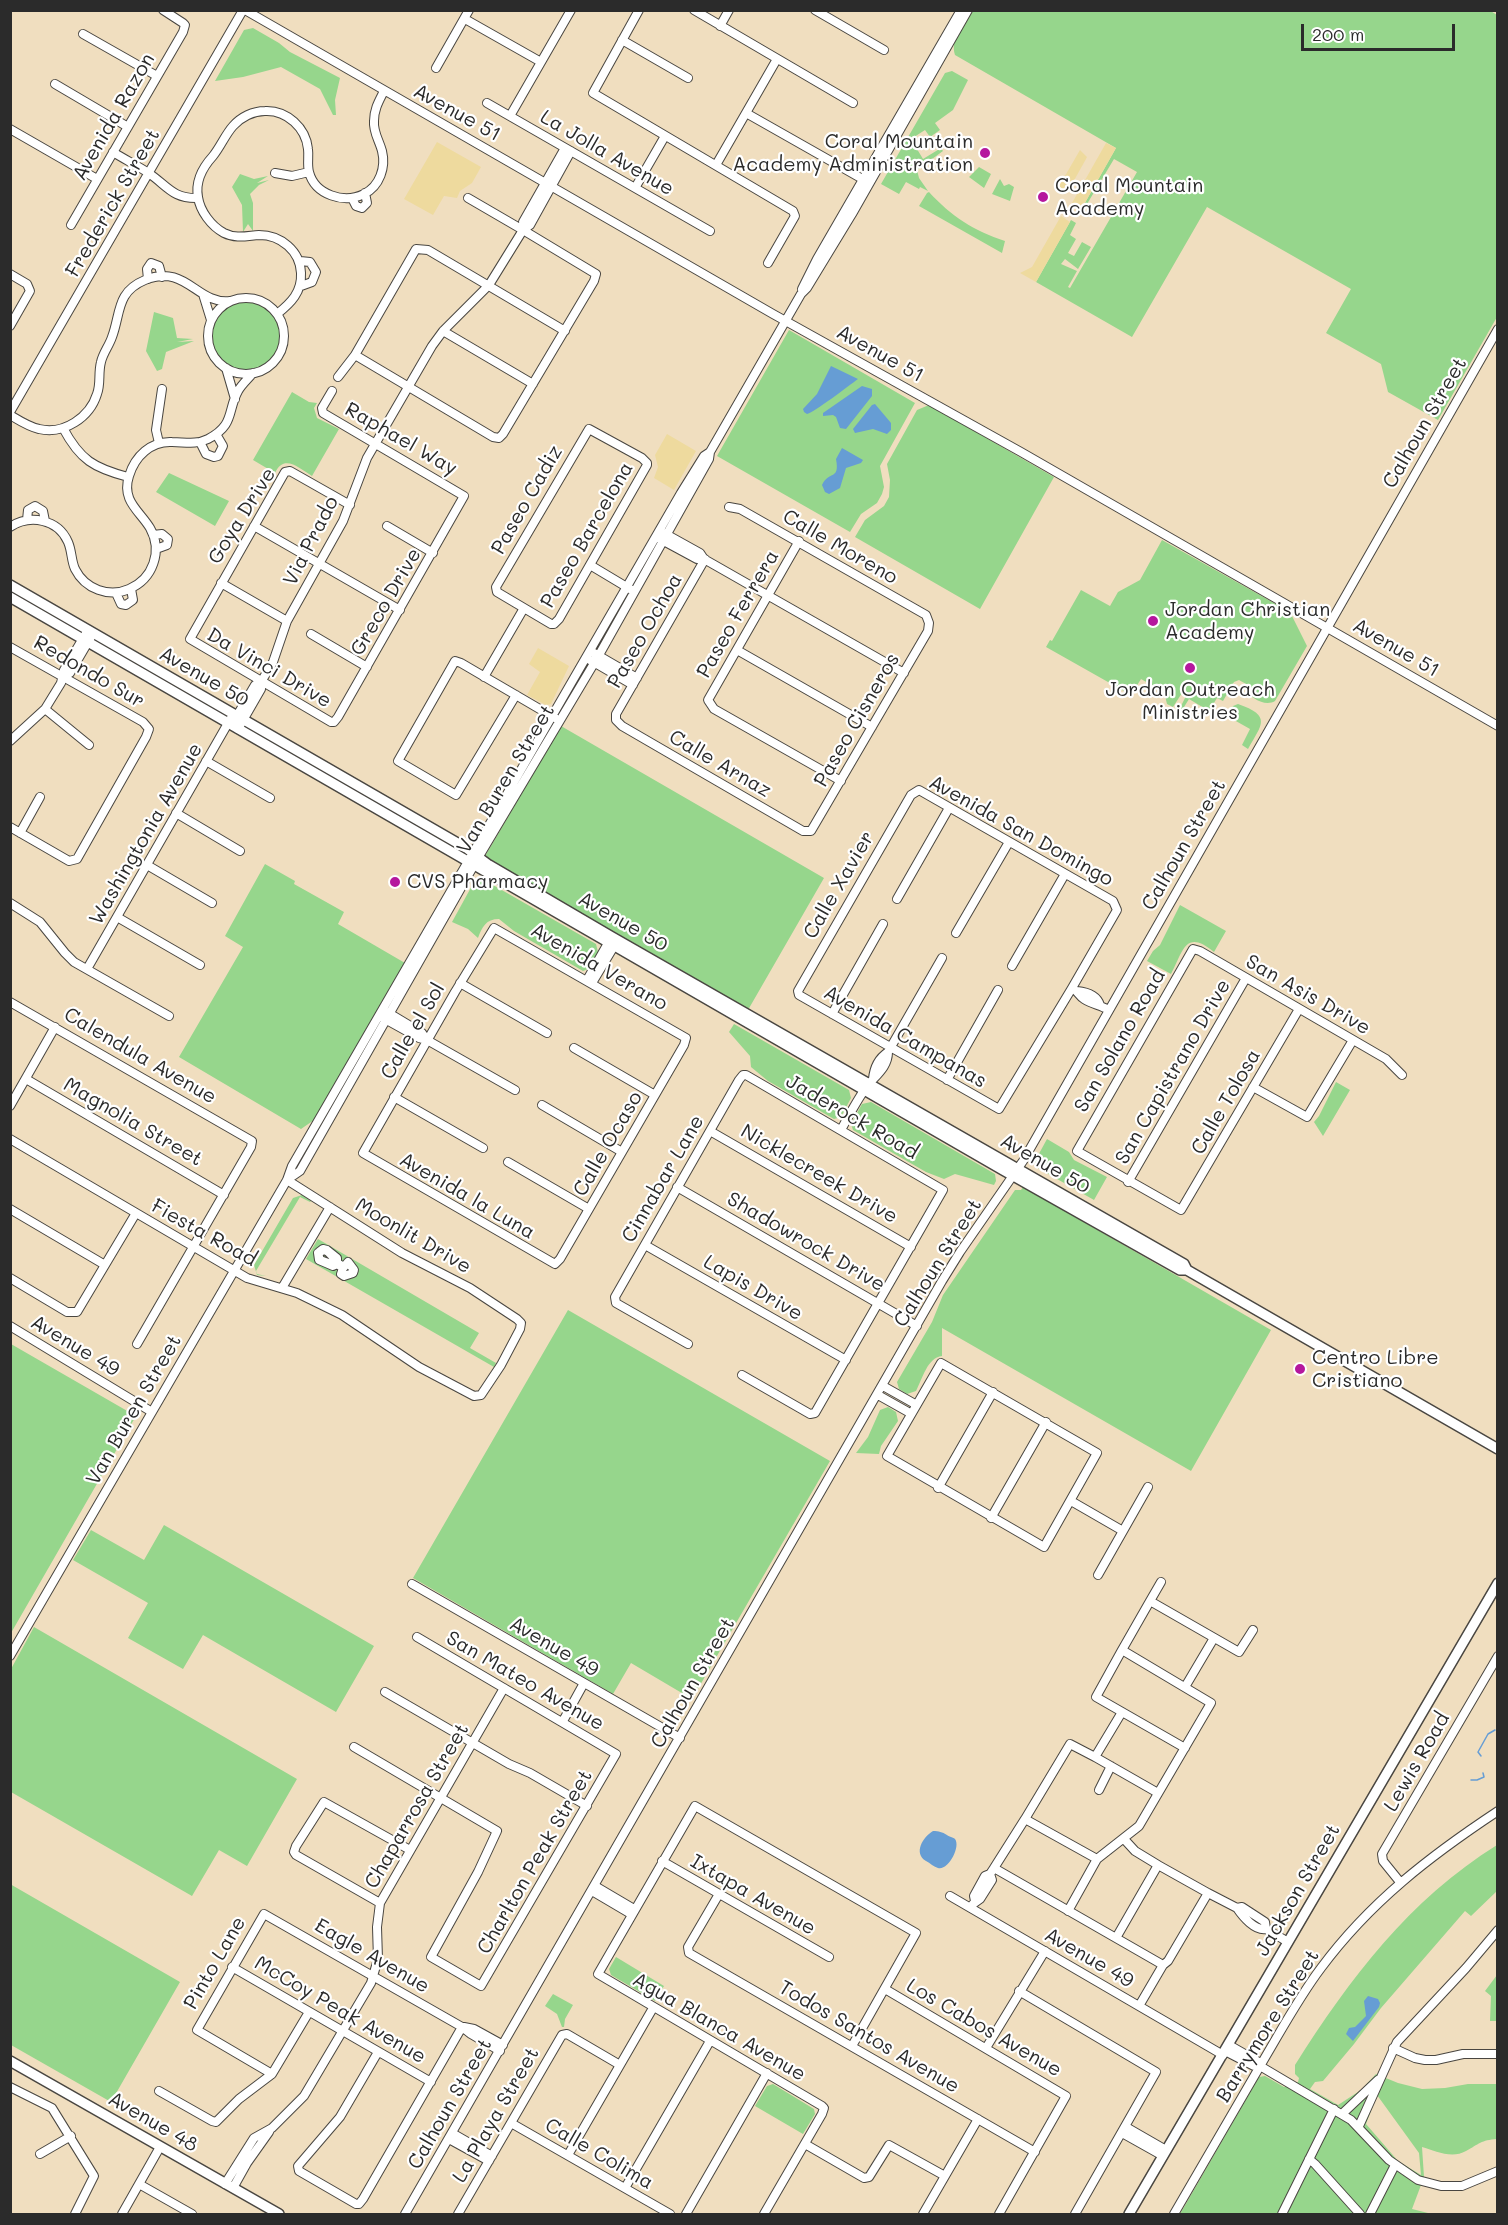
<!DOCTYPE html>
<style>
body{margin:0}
#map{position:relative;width:1508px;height:2225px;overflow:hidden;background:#f0debf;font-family:Mali,sans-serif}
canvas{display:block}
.frame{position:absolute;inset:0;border:12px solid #2b2b2b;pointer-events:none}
.scale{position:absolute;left:1301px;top:24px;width:154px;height:27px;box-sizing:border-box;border:3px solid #2b2b2b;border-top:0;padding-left:8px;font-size:18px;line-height:21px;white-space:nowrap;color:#2b2b2b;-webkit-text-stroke:4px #fff;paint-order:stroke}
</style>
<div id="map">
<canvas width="1508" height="2225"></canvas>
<div class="frame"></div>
<div class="scale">200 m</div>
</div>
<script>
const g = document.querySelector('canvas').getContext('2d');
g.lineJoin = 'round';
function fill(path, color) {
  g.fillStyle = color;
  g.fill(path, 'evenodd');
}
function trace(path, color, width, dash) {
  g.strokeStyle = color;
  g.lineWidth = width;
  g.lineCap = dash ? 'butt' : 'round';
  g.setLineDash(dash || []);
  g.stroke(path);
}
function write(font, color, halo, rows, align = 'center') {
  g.font = font + ' Mali,sans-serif';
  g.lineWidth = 4.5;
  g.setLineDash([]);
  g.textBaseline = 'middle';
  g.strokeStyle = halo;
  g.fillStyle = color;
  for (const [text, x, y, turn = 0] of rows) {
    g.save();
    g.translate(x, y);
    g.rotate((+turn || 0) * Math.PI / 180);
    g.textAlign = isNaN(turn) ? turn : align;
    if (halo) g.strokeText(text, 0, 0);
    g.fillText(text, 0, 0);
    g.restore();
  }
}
const green = new Path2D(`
 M1489 10 1497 15V317L1438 420 1388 392 1381 364 1326 333 1351 289 1207 207 1132 337 1036 282 1071 220 1076 223 1070 235 1076 239 1068 253 1074 256 1082 242 1091 247 1078 269 1065 259 1061 264 1077 271 1068 287 1070 288 1137 172 1114 159 1084 209 1082 208 1116 148 955 55C950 39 963 24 971 11Z
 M253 28 279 43 290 52 340 78 335 100 336 115H333L320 89 281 67 243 77 215 81 244 30Z
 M952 71 968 80 953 110 935 123 940 130 930 137 925 130 911 139 923 159 941 148 943 151 917 170 919 178 928 191 920 187 919 189 906 182 899 194 881 184 945 73Z
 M979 167 991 174 984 188 969 177Z
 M240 174 254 179 268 176 257 183 269 180 259 185 250 194 253 203V231L248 224 243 232 242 205 232 187Z
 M1000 179 1004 186 1009 184 1014 187 1010 201 992 194Z
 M929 192C951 216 974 231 1005 241L1002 253 919 206 927 193Z
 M211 336a35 35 0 1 1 70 0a35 35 0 1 1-70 0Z
 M154 312 173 318 177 338 193 339 177 342 194 341 166 352 162 369 157 371 146 351Z
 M789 330 915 403 880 466 884 487 882 494 877 503 861 514 850 532 717 456Z
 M292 392 309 402 317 403 314 408 317 418 339 429 312 476C300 469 284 453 275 473L253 460Z
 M929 405 1054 477 980 609 855 537 865 520 884 506 889 497 890 480 887 464 917 410Z
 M169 473 229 501 215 526 156 492Z
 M1162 540 1290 612 1307 646 1275 701C1265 707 1251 698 1245 690L1246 684 1239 680 1234 682 1223 701 1217 698 1209 711 1189 699 1184 707 1187 709 1185 713 1180 708 1186 696 1182 693 1173 707 1167 704 1164 692 1141 679 1131 695 1046 647 1050 640 1052 641 1081 590 1110 606 1118 592 1140 580Z
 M1238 704C1272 716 1262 724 1248 749L1242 745 1250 729 1227 716 1233 706Z
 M561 726 824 878 748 1010 484 858Z
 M265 864 295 881 294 884 344 912 338 924 405 963 314 1120 301 1129 179 1057 243 947 225 936Z
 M486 881 596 944 598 952 588 969 583 971 514 931 499 919C486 919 482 927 478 938L468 929 452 922 474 882Z
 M1180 905 1226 931 1214 952C1185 928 1183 952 1171 974L1147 961 1153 951 1160 945Z
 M734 1024 849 1090 851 1098 841 1117 834 1119 768 1081 751 1067 750 1056 729 1032Z
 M1336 1082 1350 1090 1323 1136 1314 1122 1319 1116Z
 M871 1102 995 1174 996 1181 994 1185 955 1174 944 1179 926 1172 853 1130 851 1124 862 1104Z
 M1047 1139 1069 1152 1074 1160 1107 1177 1094 1200 1036 1167 1035 1161Z
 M1023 1187 1271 1330 1191 1471 942 1328V1356C927 1358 923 1378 916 1391L907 1394 899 1389 897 1382 932 1322 943 1295 1015 1190H1021Z
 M302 1195 311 1201 310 1202 300 1197 256 1271 257 1274 266 1276 257 1275 254 1265 293 1198Z
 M318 1239 479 1333 470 1348 496 1363 494 1367 306 1259Z
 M568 1310 830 1461 692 1699 631 1663 613 1694 413 1578Z
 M11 1344 136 1416 11 1633Z
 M888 1407 896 1412 898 1421 881 1446 879 1454 856 1453 868 1437 880 1410Z
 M164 1525 374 1646 336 1712 203 1635 183 1669 128 1638 148 1603 73 1560 91 1530 144 1560Z
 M34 1627 297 1779 247 1866 219 1850 192 1896 11 1792V1669Z
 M1497 1845V1891L1471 1916 1465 1911 1381 2008 1354 2044 1323 2081 1315 2082 1310 2089 1338 2105 1361 2090 1376 2074 1398 2083 1422 2089 1445 2088 1468 2084H1497V2139C1481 2140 1479 2144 1466 2151 1452 2159 1435 2151 1422 2147L1424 2177 1412 2209 1432 2214H1180L1259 2077 1265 2076 1284 2087 1298 2082 1299 2078 1295 2074V2065C1350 1978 1409 1900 1497 1845ZM1377 2095 1419 2153 1421 2175 1398 2161 1366 2124Z
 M10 1884 180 1982 111 2102 11 2045Z
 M616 1957 664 1986 655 2001 611 1975 609 1969Z
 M1497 1975V2021H1490L1491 1996 1485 1991Z
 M553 1994 573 2005 565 2019 564 2027H562L557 2014 545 2006Z
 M773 2084 814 2109 815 2114 803 2134 755 2106 767 2086Z`);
const sand = new Path2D(`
 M437 142 481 167 472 183 460 191 457 198 444 196 433 215 404 199Z
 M1106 143 1116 148 1082 208 1072 203Z
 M1080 150 1087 157 1086 159 1067 193 1061 194 1058 188Z
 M1061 216 1070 222 1036 282 1020 273 1032 267Z
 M667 434 696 451 674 490 654 478 658 467 655 455Z
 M538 648 569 666 551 704 546 705 527 695 540 672 529 664Z`);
const water = new Path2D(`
 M831 366 858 379C850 385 813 413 807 414L804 412 803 409 817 394Z
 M862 386 872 389V396L846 429 840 428 836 417 833 415 823 416V413Z
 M875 404 891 423V430L887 434 873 429 855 433 853 429 872 405Z
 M842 448 863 460 861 463 846 468 840 488 829 494 825 492 822 485C829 470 840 481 836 459Z
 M933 1831C939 1831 942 1832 947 1835 948 1836 954 1838 955 1839 961 1847 948 1871 938 1868 934 1867 930 1863 926 1861 913 1853 923 1837 933 1831Z
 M1368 1996 1378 1999 1380 2003 1379 2007 1353 2041 1346 2034 1349 2028 1355 2027 1366 2016 1364 2001Z`);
const stream = new Path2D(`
 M1481 1756 1478 1752 1488 1734 1495 1730
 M1471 1780H1477L1484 1777 1483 1773`);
const minor = new Path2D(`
 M245 10 773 314 1021 452 1498 726
 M639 10 593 93 793 211 795 216 768 263
 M694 10 853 103
 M815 10 884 50
 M465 19 541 62
 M720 26 729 10
 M83 34 157 76
 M622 40 688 78
 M436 68 469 10
 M55 84 128 127
 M487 103 710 231
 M746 113 866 181
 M510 116 571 10
 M10 129 97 179
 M113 152C124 159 136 165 147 172 167 185 172 199 198 198
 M716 165 777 59
 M275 173 292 176 309 172
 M635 188 665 136
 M352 198 356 206 362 208 367 203 365 193
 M71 225 183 32 185 25 183 23 163 10
 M525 227 523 222 565 148
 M300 261 310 262 316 272 312 282 301 286
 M10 274 27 284 30 291 10 326
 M148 279 147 269 151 263 159 266 162 277
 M802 289 817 259 961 10
 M203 294 211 320
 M208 336a38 38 0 1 1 76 0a38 38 0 1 1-76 0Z
 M277 314C291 303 302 292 301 273 300 251 281 235 259 235 246 236 236 239 224 233 211 226 200 211 198 197 195 181 203 167 213 156 221 146 225 135 233 126 241 117 253 111 265 111 287 110 306 128 308 149 309 157 307 164 309 172 315 195 344 204 364 194 380 186 386 167 382 151 379 140 373 132 374 121 374 109 379 101 384 91
 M443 331 533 384
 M355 355 493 437 499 438 503 434 594 281 596 274 523 230 530 225 571 151
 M226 368 235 399
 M338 377 355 355 416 249 428 250 565 331
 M332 391 322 408 323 413 464 496 338 717 334 722H331L190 639 285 472 290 471 350 505
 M10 412 243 10
 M10 415C20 421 29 427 39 429 64 435 90 417 97 394 101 384 98 373 101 362 103 353 109 346 112 337 121 313 116 292 145 280 186 263 197 305 230 301
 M63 428C80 460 94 468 128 477
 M589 429 642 458 647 463V465L559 619 554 624H551L497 592 496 587Z
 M200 442 206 454 214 457 218 456 223 446 216 434
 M159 443 156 430 162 389
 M27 520 28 510 35 506 43 511 45 521
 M254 526 400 610
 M387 526 433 553
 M10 527C30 514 58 519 68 542 72 551 71 560 75 569 85 589 109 598 129 589 153 579 163 551 150 528 140 511 121 501 129 476 135 456 151 441 172 442 185 442 196 445 208 439 235 425 227 411 238 391 242 384 248 379 253 373
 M664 533 700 553 704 559 904 673
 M153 535 162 534 168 539 167 545 156 549
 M660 539 697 559H704
 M799 541 708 700 714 709 841 781
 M705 559 616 714V720L622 726 803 831H811L928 631 929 623 926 615 740 509 729 507
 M590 565 630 589
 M221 583 287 621
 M116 593 121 604 126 605 133 600 131 589
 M311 634 367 667
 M10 647 143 722 149 729 146 737 77 859 69 861 10 827
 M737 650 872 727
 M594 653 637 678
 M590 660 633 685
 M64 677 70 673 91 637
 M484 677 524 608
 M516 695 456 795 398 761 455 661 461 663 555 718
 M45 709 89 745
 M235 719 255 685 261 682
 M238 729 261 689V682L273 662 287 621 343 521 367 458 432 346 443 331 489 285 523 230 468 198
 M10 741 45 709 61 683 64 670 88 630
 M206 761 270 798
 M919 790 1113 901 1117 910 1072 988 999 1109 799 995 798 991 911 795Z
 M176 813 240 851
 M20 833 40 797
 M147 865 212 903
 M897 899 949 808
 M10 903 40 922 65 953 74 962 169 1016
 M117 917 200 965
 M494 928 686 1038 684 1045 560 1259 555 1264 363 1153 455 992Z
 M956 933 1009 842
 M1012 966 1065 874
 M87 969 231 718
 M587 980 611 938
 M460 983 547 1033
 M592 983 616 943
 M1072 988C1078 991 1079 996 1084 999 1092 1004 1100 1005 1109 1010
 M1077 991C1087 992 1097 996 1100 1005
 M10 1002 252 1141 251 1147 137 1344
 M1299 1009 1181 1210 1077 1151 1193 949 1200 951 1386 1059 1402 1075
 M387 1012 422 1033 427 1040
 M832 1014 883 924
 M383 1018 419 1038 427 1040 515 1090
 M574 1048 655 1095
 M26 1079 224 1195
 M873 1079C874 1068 879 1058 888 1052L942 958
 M947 1080 998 990
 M1253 1087 1307 1117 1353 1040
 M394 1097 483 1148
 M542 1105 622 1152
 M10 1106 55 1027
 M841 1130C848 1117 855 1104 863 1092 871 1078 888 1070 888 1052
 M710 1131 911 1247
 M10 1139 247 1278 297 1293 342 1315 419 1367 474 1396 481 1395 501 1365 520 1329 521 1323 517 1319 470 1288 402 1253 287 1180
 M508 1162 589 1209
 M287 1180 300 1171 478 858 599 655 709 459 710 452
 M1128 1182 1246 978
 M677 1187 917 1326
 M10 1209 105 1265
 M645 1245 846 1360
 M323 1249 327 1250 337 1258V1263L344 1267 348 1262 354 1270 353 1273 344 1276 341 1274 343 1268 337 1264 333 1266 319 1260 318 1253 320 1260 331 1264 335 1262C335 1258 329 1252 325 1250L319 1252Z
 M10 1278 67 1312H77L136 1213
 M282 1288 330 1207
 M10 1326 152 1412
 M688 1344 616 1303 615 1297 739 1080 743 1075H746L943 1190 815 1413 810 1414 742 1375
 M941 1363 1097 1453 1044 1547 887 1456Z
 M883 1386 915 1404
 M878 1395 910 1413
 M938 1488 993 1392
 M1071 1501 1123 1531
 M991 1518 1046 1422
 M1098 1575 1148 1487
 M412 1584 680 1738
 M1150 1601 1161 1582
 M1122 1650 1150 1601 1239 1652 1253 1630
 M10 1656 287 1180 292 1166 681 493 704 456 710 452 801 294 807 288 852 214 968 10
 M1185 1687 1214 1638
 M385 1692 509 1764 530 1773 587 1806
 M1122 1712 1095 1757 1158 1793
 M563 1721 584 1683
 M354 1747 497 1831 478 1872 431 1957 481 1986 616 1754 417 1637
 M1099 1790 1111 1766
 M1025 1819 1070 1744 1095 1757
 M1124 1839 1135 1851 1158 1865
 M1097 1859 1139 1826 1211 1703 1122 1650 1096 1697 1185 1748
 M662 1861 829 1957
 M994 1868 1025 1819 1097 1859 1068 1911
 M1400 1882 1383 1861 1382 1854 1498 1656
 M595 1886 634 1909
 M592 1891 631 1914
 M1208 1893 1237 1908 1242 1907 1265 1922 1266 1929
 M719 1894 688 1947 689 1953 1035 2152
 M950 1896 1223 2055
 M975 1901 974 1896 985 1876 990 1874 994 1868 1163 1965 1139 2006
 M380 1903 296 1855 294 1852 296 1846 324 1802 410 1850
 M973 1904 980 1899 992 1880 990 1874
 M1237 1908C1243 1917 1255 1931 1266 1929L1288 1942
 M1116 1938 1158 1865 1208 1893 1168 1961 1163 1965
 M232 1967 431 2082
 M885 1989 1066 2096 999 2214
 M1019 1991 1156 2072 1075 2214
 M464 2027 474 2029 503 2045
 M1229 2045 1257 2061 1260 2066
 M986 2048 1045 1951
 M1393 2048 1415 2058 1425 2060H1436L1463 2054H1498
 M1225 2051 1254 2066H1260L1351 2120 1389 2160 1418 2180 1441 2186H1462L1498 2171
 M378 2052 340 2117 298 2166 299 2171 356 2204H359L363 2199 462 2027
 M272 2074 197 2030 264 1914 462 2027 471 2034 500 2051
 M10 2087 52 2108 94 2176 75 2214
 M159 2091 212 2121 216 2122 239 2099 272 2074 309 2012
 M1342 2114 1378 2080
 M511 2123 670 2214
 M1359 2126 1397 2042 1466 1968 1498 1930
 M1126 2127 1166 2150
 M452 2133 492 2156
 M1122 2133 1163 2156
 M449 2139 489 2161
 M805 2144 864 2178 869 2177 889 2145 945 2176
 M40 2154 71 2136
 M568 2155 653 2008
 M1309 2159 1315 2164 1360 2214
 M139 2184 192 2214
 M225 2184 254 2138 272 2128 304 2096 371 1983 378 1959 377 1927 380 1903 504 1688
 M233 2188 247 2163 269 2132
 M625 2188 710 2041
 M122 2214 160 2147
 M405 2214 942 1281 960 1252 1023 1161 1498 329
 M458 2214 562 2035 567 2034 620 2065
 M686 2214 767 2073
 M764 2214 822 2114 824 2108 822 2106 598 1974 695 1806 916 1933 852 2046
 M923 2214 978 2119
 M1174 2214C1204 2163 1233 2112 1263 2061 1282 2029 1299 1997 1321 1968 1370 1902 1430 1856 1498 1811
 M1282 2214 1334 2109
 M1370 2214 1395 2165`);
const major = new Path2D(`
 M10 585 466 848 489 865 612 937 1184 1264 1187 1270
 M10 597 1003 1170 1180 1270H1187L1498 1449
 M10 2061 279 2214
 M1129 2214 1498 1583`);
const markers = [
 [985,153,6,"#b5179e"],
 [1043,197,6,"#b5179e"],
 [1153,621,6,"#b5179e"],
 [1190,668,6,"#b5179e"],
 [395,882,6,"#b5179e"],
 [1300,1369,6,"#b5179e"]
];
const streetNames = [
 ["Avenue 51",457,113,29],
 ["Avenida Razon",114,117,-60],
 ["La Jolla Avenue",607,153,30],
 ["Frederick Street",113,203,-60],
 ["Avenue 51",880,354,29],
 ["Calhoun Street",1425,423,-60],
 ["Raphael Way",401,439,30],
 ["Paseo Cadiz",527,500,-60],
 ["Goya Drive",242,516,-58],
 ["Paseo Barcelona",587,535,-60],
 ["Via Prado",311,541,-63],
 ["Calle Moreno",840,547,30],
 ["Greco Drive",386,602,-60],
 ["Paseo Ferrera",738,614,-60],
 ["Paseo Ochoa",645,631,-60],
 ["Avenue 51",1396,648,30],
 ["Da Vinci Drive",269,668,30],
 ["Redondo Sur",89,672,30],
 ["Avenue 50",204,677,30],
 ["Paseo Cisneros",857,720,-60],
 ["Calle Arnaz",720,764,30],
 ["Van Buren Street",506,779,-59],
 ["Avenida San Domingo",1021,831,29],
 ["Washingtonia Avenue",146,834,-60],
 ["Calhoun Street",1184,845,-60],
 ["Calle Xavier",839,885,-60],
 ["Avenue 50",623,922,30],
 ["Avenida Verano",599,967,30],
 ["San Asis Drive",1308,995,30],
 ["Calle el Sol",413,1031,-60],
 ["Avenida Campanas",905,1037,30],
 ["San Solano Road",1120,1041,-60],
 ["Calendula Avenue",140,1056,30],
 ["San Capistrano Drive",1173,1072,-60],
 ["Calle Tolosa",1226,1102,-60],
 ["Jaderock Road",852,1117,30],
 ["Magnolia Street",133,1122,30],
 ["Calle Ocaso",608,1144,-60],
 ["Avenue 50",1045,1164,30],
 ["Nicklecreek Drive",819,1174,30],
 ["Cinnabar Lane",663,1179,-60],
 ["Avenida la Luna",467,1196,30],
 ["Fiesta Road",204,1233,29],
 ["Moonlit Drive",413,1236,30],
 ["Shadowrock Drive",806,1242,30],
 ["Calhoun Street",938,1263,-58],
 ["Lapis Drive",753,1288,30],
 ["Avenue 49",75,1346,31],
 ["Van Buren Street",134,1410,-60],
 ["Avenue 49",554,1647,30],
 ["San Mateo Avenue",525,1681,30],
 ["Calhoun Street",693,1683,-60],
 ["Lewis Road",1417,1762,-60],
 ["Chaparrosa Street",417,1806,-60],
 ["Charlton Peak Street",535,1862,-60],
 ["Jackson Street",1298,1890,-60],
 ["Ixtapa Avenue",753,1895,30],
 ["Eagle Avenue",372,1956,30],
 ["Avenue 49",1089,1958,30],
 ["Pinto Lane",215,1963,-60],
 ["McCoy Peak Avenue",340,2010,30],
 ["Barrymore Street",1268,2026,-58],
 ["Agua Blanca Avenue",719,2027,30],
 ["Los Cabos Avenue",984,2028,30],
 ["Todos Santos Avenue",869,2037,30],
 ["Calhoun Street",450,2104,-60],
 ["La Playa Street",496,2115,-60],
 ["Avenue 48",153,2122,30],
 ["Calle Colima",599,2154,30]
];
const poiNames = [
 ["Coral Mountain",973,142,"right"],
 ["Academy Administration",973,165,"right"],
 ["Coral Mountain",1055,186],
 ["Academy",1055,209],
 ["Jordan Christian",1165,610],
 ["Academy",1165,633],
 ["Jordan Outreach",1190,690,"center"],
 ["Ministries",1190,713,"center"],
 ["CVS Pharmacy",407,882],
 ["Centro Libre",1312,1358],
 ["Cristiano",1312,1381]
];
fill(green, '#96d68c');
fill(sand, '#eeda9e');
fill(water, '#669dd4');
trace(stream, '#669dd4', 1.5);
trace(minor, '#494641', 10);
trace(major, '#494641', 12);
trace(minor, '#fff', 8);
trace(major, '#fff', 9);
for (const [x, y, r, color] of markers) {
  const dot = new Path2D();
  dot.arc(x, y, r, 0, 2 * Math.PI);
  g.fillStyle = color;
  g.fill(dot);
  trace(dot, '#fff', 2);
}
write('20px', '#2b2b2b', '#fff', streetNames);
write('20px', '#2b2b2b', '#fff', poiNames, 'left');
</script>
